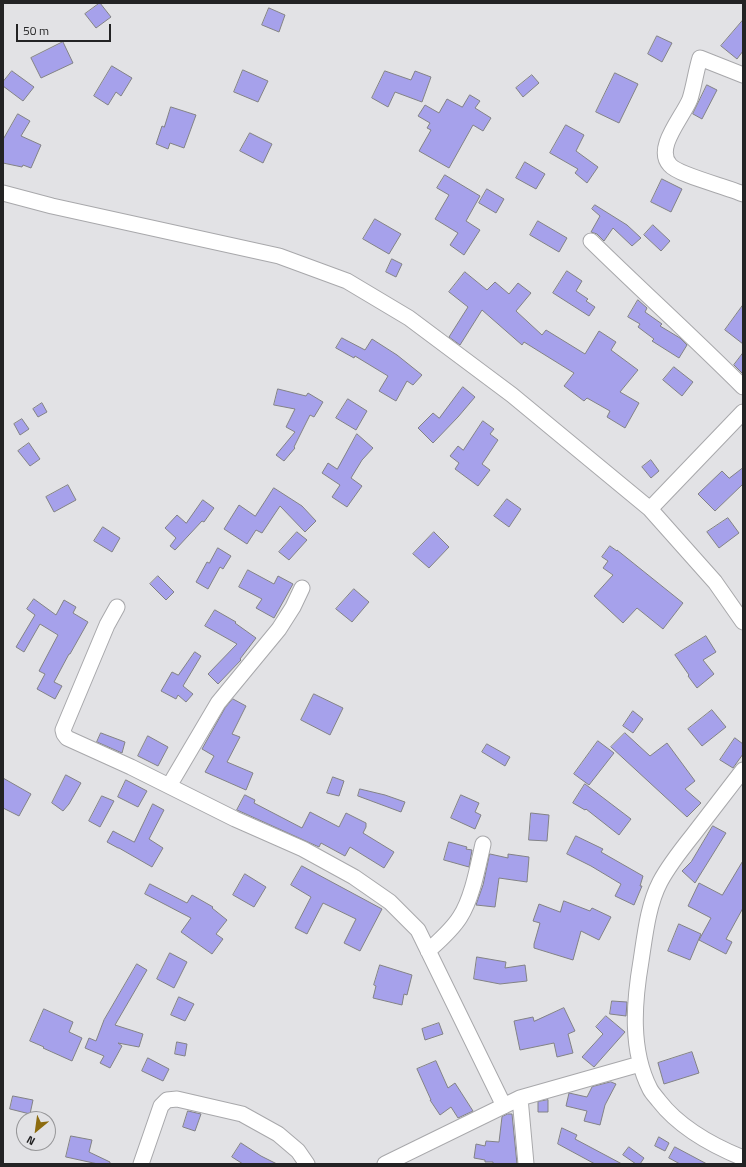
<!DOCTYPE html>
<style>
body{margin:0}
#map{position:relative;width:746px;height:1167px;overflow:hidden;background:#e2e2e5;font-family:"Titillium Web",sans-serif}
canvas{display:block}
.frame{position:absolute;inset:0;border:4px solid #232324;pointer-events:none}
.north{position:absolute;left:16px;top:1111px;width:40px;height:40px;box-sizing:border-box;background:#e2e2e5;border:1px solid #969698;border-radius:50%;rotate:209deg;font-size:11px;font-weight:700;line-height:16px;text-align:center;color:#232324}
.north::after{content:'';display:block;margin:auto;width:14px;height:18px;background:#8d6c0f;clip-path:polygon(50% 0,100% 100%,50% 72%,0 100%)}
.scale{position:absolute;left:16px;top:24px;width:95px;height:18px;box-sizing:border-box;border:2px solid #232324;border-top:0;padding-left:5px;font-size:12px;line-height:14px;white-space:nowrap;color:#232324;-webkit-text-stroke:3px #e2e2e5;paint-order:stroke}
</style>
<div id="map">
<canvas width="746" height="1167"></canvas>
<div class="frame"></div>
<div class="north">N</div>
<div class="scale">50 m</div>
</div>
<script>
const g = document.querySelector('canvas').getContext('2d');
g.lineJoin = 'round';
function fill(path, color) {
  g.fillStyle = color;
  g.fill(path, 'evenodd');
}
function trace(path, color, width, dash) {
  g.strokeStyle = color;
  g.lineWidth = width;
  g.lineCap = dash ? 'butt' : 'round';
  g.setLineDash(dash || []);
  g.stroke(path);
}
const building = new Path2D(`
 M100 3 111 17 96 28 85 14Z
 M269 8 285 15 279 32 262 25Z
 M743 20V51L737 59 721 46Z
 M657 36 672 43 662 62 648 54Z
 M63 42 73 63 41 78 31 58Z
 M112 66 132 78 121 96 116 92 108 105 94 96Z
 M243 70 268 81 258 102 234 92Z
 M12 71 34 87 23 101 3 86V82Z
 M385 71 411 80 415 71 431 77 422 102 395 92 388 107 372 98Z
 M615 73 638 84 619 123 596 112Z
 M532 75 539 83 523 97 516 88Z
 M707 85 717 90 702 119 693 114Z
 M470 95 480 101 475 108 491 118 483 131 473 125 449 168 419 151 431 130 427 128 430 123 418 116 425 105 439 113 447 99 462 107Z
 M171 107 196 115 184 148 170 143 168 149 156 144 162 126 164 127Z
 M18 114 30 121 21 136 41 145 31 168 23 165 22 167 3 163V140Z
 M566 125 584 135 576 151 598 167 587 183 575 173 578 169 550 153Z
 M250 133 272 144 263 163 240 151Z
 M525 162 545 174 536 189 516 178Z
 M445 175 480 196 466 221 480 230 464 255 450 245 458 233 435 219 449 195 437 188Z
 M662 179 682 189 671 212 651 202Z
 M487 189 504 199 496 213 479 203Z
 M595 205 627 225 641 238 632 246 613 228 604 241 597 234 591 232 600 216 592 209Z
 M375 219 401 234 389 254 363 239Z
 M538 221 567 238 559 252 530 235Z
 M653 225 670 241 661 251 644 235Z
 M392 259 402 264 396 277 386 272Z
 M567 271 582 281 576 291 588 299 586 301 595 307 589 316 553 293Z
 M465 272 487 290 495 282 509 294 518 283 531 293 516 311 542 335 546 330 585 354 599 331 616 342 611 350 638 370 620 392 639 403 625 428 607 417 610 411 587 398 584 401 564 386 574 373 524 342 522 345 482 310 460 345 449 337 468 307 449 292Z
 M638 300 647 308 645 312 662 324 660 326 680 338 687 345 679 358 652 341 654 339 638 327 640 324 628 317Z
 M743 305V344L725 330Z
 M342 338 365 350 372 339 397 355 422 375 413 385 407 381 396 401 379 391 388 376 355 356 354 358 336 348Z
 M743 353V374L734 365Z
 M674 367 693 382 682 396 663 380Z
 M463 387 475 397 458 417 433 443 418 428 433 413 439 418Z
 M278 389 306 396 308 393 323 402 314 417 310 415 294 447 295 448 284 461 276 455 295 432 286 427 295 409 274 405Z
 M348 399 367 411 356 430 336 418Z
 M42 403 47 412 38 417 33 409Z
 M22 419 29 429 20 435 14 424Z
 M483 421 494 429 490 434 498 440 482 464 490 470 478 486 455 469 459 463 450 456 458 446 463 450Z
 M357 434 373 448 362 460 351 478 362 486 347 507 332 497 340 485 322 473 328 463 337 469Z
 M29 443 40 459 30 466 18 451Z
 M651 460 659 471 651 478 642 467Z
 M743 468V484L715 511 698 494 722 471 729 478Z
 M68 485 76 500 54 512 46 497Z
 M274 488 302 506 316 521 305 532 280 506 262 533 256 530 247 544 224 529 239 505 255 516Z
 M507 499 521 509 509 527 494 516Z
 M203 500 214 508 204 522 202 521 175 550 170 546 176 538 165 528 177 515 186 523Z
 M728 518 739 533 719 548 707 532Z
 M103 527 120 538 112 552 94 541Z
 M297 532 307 540 289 560 279 552Z
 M434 532 449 547 429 568 413 554Z
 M610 546 617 551V550L683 603 663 629 637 608 623 623 594 596 613 575 603 568 608 561 602 557Z
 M218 548 231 556 223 569 220 567 208 589 196 582 207 562 209 563Z
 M248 570 274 584 278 576 293 584 274 618 256 608 262 599 239 587Z
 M158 576 174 592 166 600 150 584Z
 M354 589 369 602 352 622 336 609Z
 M34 599 56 615 64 600 76 607 73 613 88 622 70 654H69L54 682 62 686 55 699 37 689 45 674 39 671 58 635 40 624 24 652 16 647 35 615 27 609Z
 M215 610 236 622 235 623 256 638 240 659 241 660 218 684 208 674 237 644 205 626Z
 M706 636 716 652 703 660 714 674 697 688 688 676 689 675 675 655Z
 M195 652 201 656 183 686 193 694 186 702 178 695 176 699 161 691 172 672 178 675Z
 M314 694 343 708 330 735 301 720Z
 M233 699 246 706 232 734 240 737 227 762 253 773 246 790 205 772 214 756 202 749 225 708Z
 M712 710 726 727 702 746 688 729Z
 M633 711 643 719 633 733 623 726Z
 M101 733 125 742 122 753 97 742Z
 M625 733 650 756 667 743 695 781 685 789 701 803 687 817 611 747Z
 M148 736 168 747 158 766 138 756Z
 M735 738 743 744V754L733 768 720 760Z
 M598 741 614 753 589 785 574 774Z
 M487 744 510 757 505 766 482 752Z
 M66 775 81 783 69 804 63 811 52 803Z
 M333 777 344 781 339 796 327 793Z
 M3 778 31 794 19 816 3 808Z
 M126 780 147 791 138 807 118 797Z
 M585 784 631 819 619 835 586 809 585 810 573 803Z
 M360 789 385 795 405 802 401 812 358 796Z
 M245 795 255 800 254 803 302 828 310 812 339 827 346 813 366 823V827L363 833 394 852 384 868 350 847 345 856 321 843 319 847 237 810Z
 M461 795 479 803 475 812 481 815 475 829 451 818Z
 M102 796 114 801 100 827 89 821Z
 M153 804 164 810 149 839 163 848 152 867 119 848H118L107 842 113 831 134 842Z
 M531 813 549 815 547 841 529 840Z
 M713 826 726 833 695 883 682 871 691 862Z
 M576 836 603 849 601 852 643 876 640 886H642L634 905 615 896 621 884 591 866 567 854Z
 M449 842 467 847 466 849 472 850 469 867 444 860Z
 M490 854 508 858V854L529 857 527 882 499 878 495 907 476 905 483 885Z
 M743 861V908L726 939 732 942 726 954 699 940 711 918 688 906 699 883 722 895Z
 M302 866 382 909 360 951 344 943 356 919 323 903 307 934 295 928 311 897 291 885Z
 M245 874 266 887 254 907 233 895Z
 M150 884 187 903 192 895 213 907 212 908 227 920 216 934 223 939 212 954 181 932 191 918 145 894Z
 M564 901 590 911 592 908 611 917 599 940 581 931 573 960 534 948V944L540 923 533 921 539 904 560 912Z
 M679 924 701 934 690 960 668 951Z
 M170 953 187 962 174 988 157 979Z
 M477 957 506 962 505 968 525 965 527 981 500 984 474 979Z
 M137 964 147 970 115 1025 143 1034 139 1047 118 1043 122 1046 110 1068 100 1063 104 1056 85 1048 89 1038 96 1041 104 1020Z
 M380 965 412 975 407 995 404 994 402 1005 373 998 376 986 374 985Z
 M179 997 194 1004 185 1021 171 1015Z
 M612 1001 627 1002 626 1016 610 1014Z
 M564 1008 575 1031 568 1034 573 1053 557 1057 554 1043 520 1050 514 1021 533 1017 534 1021Z
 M44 1009 73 1022 69 1032 82 1038 72 1061 43 1048 44 1047 30 1041Z
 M606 1016 625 1032 594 1067 582 1057 603 1034 596 1027Z
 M439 1023 443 1034 425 1040 422 1029Z
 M177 1042 187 1044 185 1056 175 1054Z
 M692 1052 699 1073 664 1084 658 1063Z
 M148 1058 169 1069 163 1081 142 1071Z
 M436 1061 448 1088 455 1083 473 1111 458 1118 451 1107 440 1115 430 1100H431L417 1069Z
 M611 1082 616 1084 605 1105 600 1125 584 1121 587 1111 566 1106 569 1093 587 1097 592 1087Z
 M13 1096 33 1100 30 1114 10 1109Z
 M548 1100V1112H538V1102Z
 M188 1111 201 1114 195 1131 183 1127Z
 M508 1114H512L517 1164H493V1162H485V1160L474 1158 476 1144 485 1146 486 1141 499 1142 502 1117Z
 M562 1128 577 1135 575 1139 622 1164H595L558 1144Z
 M71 1136 92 1140 89 1152 110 1162V1164H98L66 1157Z
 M659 1137 669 1143 665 1151 655 1146Z
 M241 1143 261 1156 277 1164H243L232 1157Z
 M629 1147 644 1158 640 1164H636L623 1155Z
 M675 1147 707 1164H680L669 1158Z`);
const minor = new Path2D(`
 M743 75 700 58C696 71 694 86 690 99 683 117 654 148 670 165 678 175 728 187 743 194
 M3 193 52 206 279 256 347 281 409 318 512 395 650 509 715 582 743 622
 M591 241C641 290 693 337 743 387
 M650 509 743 412
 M117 607 107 625 63 730 64 734 67 738 131 767 235 819 303 849 354 877 390 902 418 930 504 1106
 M743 770C726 792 710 813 693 835 681 850 669 865 660 882 648 905 645 935 641 961 634 1002 630 1050 650 1089 652 1093 656 1097 659 1101 680 1128 711 1145 743 1158
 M169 786 218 703 279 629 293 607 302 588
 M428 951C439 941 452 930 460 917 472 899 478 866 483 844
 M520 1098 526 1164
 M141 1164 161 1106 167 1100 177 1099 242 1114 278 1134 298 1151 307 1164
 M385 1164 520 1098 640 1064`);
fill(building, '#a6a1eb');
trace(building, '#828285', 1);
trace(minor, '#a8a8ab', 17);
trace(minor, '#fff', 15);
</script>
